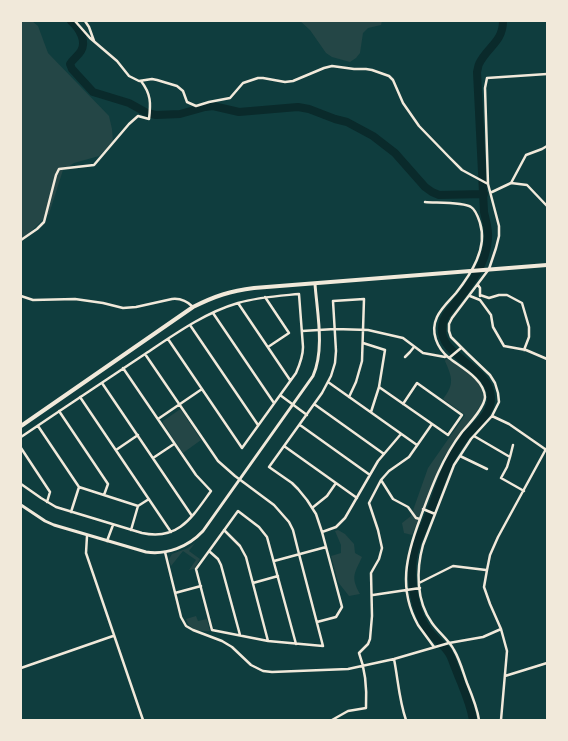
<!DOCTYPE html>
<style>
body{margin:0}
#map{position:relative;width:568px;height:741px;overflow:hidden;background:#0f3d3e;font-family:"Roboto Condensed",sans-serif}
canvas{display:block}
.frame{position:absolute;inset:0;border:22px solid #f1e9da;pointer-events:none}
</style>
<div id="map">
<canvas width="568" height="741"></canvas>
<div class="frame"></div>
</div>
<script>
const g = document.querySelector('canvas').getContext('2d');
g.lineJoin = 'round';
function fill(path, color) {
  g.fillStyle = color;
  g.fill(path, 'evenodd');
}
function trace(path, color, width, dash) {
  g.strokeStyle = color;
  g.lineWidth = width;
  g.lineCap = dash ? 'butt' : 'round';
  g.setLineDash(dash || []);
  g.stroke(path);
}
const green = new Path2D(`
 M21 21H32L38 26 48 53 109 116 112 129 113 142 99 156 74 163 63 170 49 214 24 238 21 239Z
 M300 21H382L381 25 368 28 363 33 360 53 356 58 350 62 332 57 326 53 310 30Z
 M446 359 450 360C467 372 483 379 484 401L443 458 412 535 404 533 402 523 411 516 428 468 465 415 443 399C455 384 452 377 445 361Z
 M179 410H181L201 440 183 453 163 423V421Z
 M338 530 345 534 354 544 355 553 362 557C355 573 350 576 360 594L349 596 338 582 331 556 341 553V545L335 531Z
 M195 543 189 551 200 559 194 569 189 570 196 560 183 551 171 566 169 559 172 554 188 548Z
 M196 616 198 621 207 619 210 631C200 632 189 630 186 619Z`);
const river = new Path2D(`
 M71 21C79 28 87 41 81 51 78 56 73 59 70 64L72 69 93 92 129 103 147 113 156 115 180 114 205 107 213 106 239 112 286 108 298 107 309 109 335 119 347 122 373 136 395 153 425 187 432 192 439 195 484 194
 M473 720C470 702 462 686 456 670 453 664 452 657 448 652 443 644 434 638 428 630 415 612 412 590 412 569 412 548 423 530 430 512 438 492 443 471 455 452 458 447 462 442 465 437 475 425 492 414 491 397 490 363 425 354 446 315 463 293 486 269 488 239 489 230 486 221 484 212L477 72C478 69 478 66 479 64 487 47 503 42 503 21`);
const minor = new Path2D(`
 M75 21 90 38 117 61 129 76 139 81 152 79 157 80 177 86 183 91 187 102 196 106 209 102 230 98 243 83 258 78H263L285 82 293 81 324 68 332 66 354 69H366L372 70 389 76 393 80 403 103 419 126 449 157 462 170 488 184 499 226V236L496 248 489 269 452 318 449 324V331L451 337 467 353 490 375 495 383 498 393 499 402 492 416 471 439 454 465 423 545C416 570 416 601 432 623 439 633 449 640 454 650 460 660 463 672 467 683 472 695 477 707 479 720
 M85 21 89 27 94 41
 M511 183 527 185 547 206
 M488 184 485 88 487 78 547 74
 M492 192 511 183 526 155 542 149 547 146
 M425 202C435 203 464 202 471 207 476 210 478 217 480 223 488 248 471 274 456 293 449 301 441 308 437 317 430 332 437 348 449 358L461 348
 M21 240 37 229 44 222 56 175 59 169 94 165 129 124 138 116 149 119C151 103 151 94 141 81
 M478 285 480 288V296
 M480 295 489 298 499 295H507L522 303 529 327V337L524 350
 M21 296 33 300 75 299 103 303 123 308 136 307 172 299C181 298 187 301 193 307
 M470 296 480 300 491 315 493 327 504 346 526 350 547 359
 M265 297 289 333 268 347
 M238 303 290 380
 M213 313 274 403
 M190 325 258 425
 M302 331 335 329 368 330 403 338 423 353 445 357 447 356
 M363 343 385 350 379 387 371 412
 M145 354 218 461 235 476 274 505 289 522 293 530 299 554 323 646 268 641 212 630 196 569 238 511 259 527 267 537 296 644
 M405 357 410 352 414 347
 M328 382 417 445
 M102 383 192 516
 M379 387 448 435 462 415 417 383 403 404
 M280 395 307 415
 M80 397 171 532
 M314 404 384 454
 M59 411 108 484 104 495
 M492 416 509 424 545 449
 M158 419 202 389
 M300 425 370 475
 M38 426 79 487 138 506
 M474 436 510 457 507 467 501 478 524 491
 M21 437C62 409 103 382 145 354 175 334 204 313 238 303 258 297 278 296 299 294L303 347C303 356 300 364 296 373L242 448 168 339
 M284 446 357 498
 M21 448 50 492 47 502
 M116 450 138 435
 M460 456 487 469
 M510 457 513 445
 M153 458 174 444
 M381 480 393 499 408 507 416 518 420 519C431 489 442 458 462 432 469 424 485 407 485 397 484 379 462 368 449 358
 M21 484 41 498 56 507 142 533C179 541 192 517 211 491L196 475 123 368
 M312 508 327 496 336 483
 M423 509 435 514
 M71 512 79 487
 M420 519C406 556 398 589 418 625 423 632 429 640 434 647
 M131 530 138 506 149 499
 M224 530 240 546 246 557 268 641
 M322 532 336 527 345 518 378 461 401 434
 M87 536 86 553 143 720
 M107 541 113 525
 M209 551 218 559 221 565 240 635
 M165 552 181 617 186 626 193 630 222 641 232 647 251 665 263 671 272 672 348 669 394 659 449 643 483 637 501 629
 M274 561 326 547
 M253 583 278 576
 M419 583 453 566 486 570
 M175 593 201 586
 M373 595 420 588
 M317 622 336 617 342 607 322 532 316 514 307 500 298 489 292 483 269 467 322 393 331 376 335 363 336 351 333 301 364 299 362 361 356 382 349 397
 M394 659C398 679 399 700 406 720
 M21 668 113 636
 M505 676 547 663
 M332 720 348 711 366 708C367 689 366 671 359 653L368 644 370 639 372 616 371 573 379 559 382 548 378 530 369 503 381 480 389 471 409 457 432 424
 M501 720 507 651 501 629 490 604 484 587 487 570 490 555 498 537 546 449`);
const tertiary = new Path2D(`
 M21 505 45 521 54 525 146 552C167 555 188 547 203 531L313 376C325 349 317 312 315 284`);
const secondary = new Path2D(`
 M21 426 193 307C215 296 230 291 254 288L547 265`);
fill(green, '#244646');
trace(river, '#0a2a2b', 8);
trace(minor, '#f1e9da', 2.5);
trace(tertiary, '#f1e9da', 3);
trace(secondary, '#f1e9da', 4);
</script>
